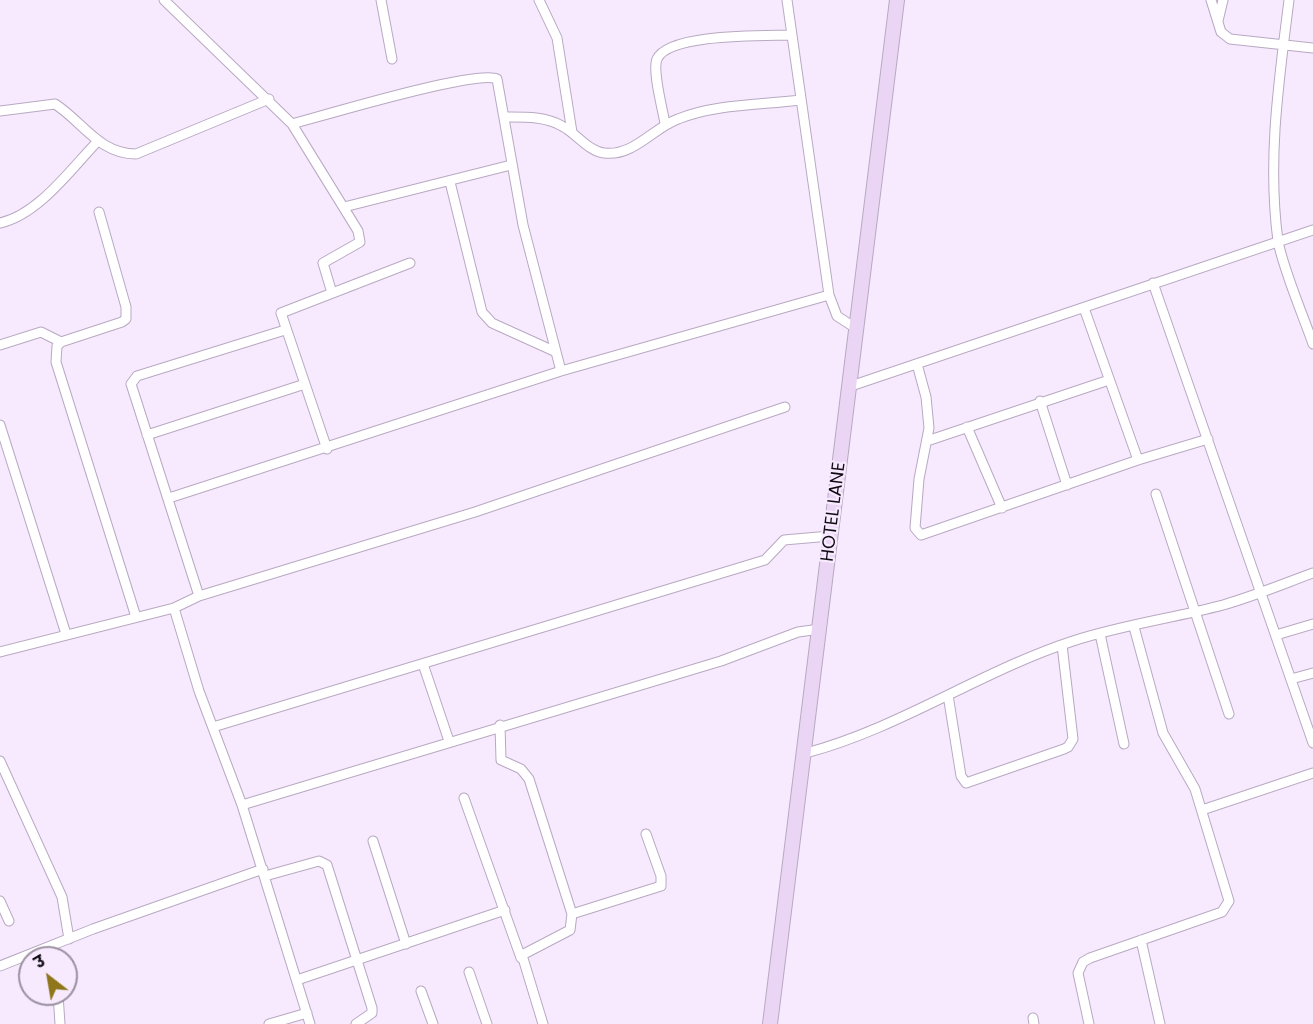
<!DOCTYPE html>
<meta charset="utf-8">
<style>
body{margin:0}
#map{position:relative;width:1313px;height:1024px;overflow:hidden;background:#f7eaff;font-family:Poppins,"Noto Sans Devanagari",sans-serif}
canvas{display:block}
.north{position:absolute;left:18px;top:946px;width:60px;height:60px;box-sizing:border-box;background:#f7eaff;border:2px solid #9b91a1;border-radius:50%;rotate:329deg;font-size:16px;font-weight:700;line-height:24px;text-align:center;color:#110c14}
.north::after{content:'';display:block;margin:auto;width:21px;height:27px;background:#8f761b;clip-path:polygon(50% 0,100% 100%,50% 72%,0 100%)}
</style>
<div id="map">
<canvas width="1313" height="1024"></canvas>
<div class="north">उ</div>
</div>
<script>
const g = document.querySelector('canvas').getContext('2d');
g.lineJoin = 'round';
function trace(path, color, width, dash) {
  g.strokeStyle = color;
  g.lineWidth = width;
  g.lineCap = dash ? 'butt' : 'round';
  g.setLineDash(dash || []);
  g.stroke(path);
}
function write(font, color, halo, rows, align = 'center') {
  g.font = font + ' Poppins,sans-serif';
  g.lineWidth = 4.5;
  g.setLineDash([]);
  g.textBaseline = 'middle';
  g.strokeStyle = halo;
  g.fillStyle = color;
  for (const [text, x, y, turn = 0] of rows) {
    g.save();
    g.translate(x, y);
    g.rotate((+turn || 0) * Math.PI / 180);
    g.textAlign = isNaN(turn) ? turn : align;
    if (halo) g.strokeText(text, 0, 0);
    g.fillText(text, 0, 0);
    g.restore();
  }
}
const street = new Path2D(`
 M164 0 292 124 358 231 360 242 323 263 332 293
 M381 0 392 59
 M539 0 557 38 572 132
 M787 0 829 295 837 316 857 329
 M1211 0 1221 32 1230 39 1313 48
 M1289 0C1279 80 1267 160 1278 241 1283 269 1303 315 1313 344
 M1218 21 1223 0
 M0 111 55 104C83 122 99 154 136 154L269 99
 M504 117C523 117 545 116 562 126 576 133 588 151 604 153 633 157 653 128 678 119 715 104 761 105 800 100
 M292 124C322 116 477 69 497 79L523 225 561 371
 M665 124C663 110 652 71 657 59 669 33 765 36 792 35
 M450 182 482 312 492 323 556 352
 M344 207 511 165
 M99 212 126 307V319L122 322 61 342 57 346 56 362 136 617
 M0 223C38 215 71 169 97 142
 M1153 283 1313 743
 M1084 308 1138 460
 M0 345 41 332 61 342
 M917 364 926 397 929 428 919 479 915 528 921 535 1138 460 1208 439
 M851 386 1313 230
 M1040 401 1067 485
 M0 425 66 634
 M967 427 1002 508
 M147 435 305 384
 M927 441 1109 380
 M327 449 281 313 410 263
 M1156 494 1229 714
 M169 498 561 371 829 295
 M199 596 131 384 137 376 285 330
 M174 608 199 691 242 805 310 1024
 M1100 634 1124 744
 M1276 635 1313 624
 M0 652 174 608 199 596 475 512 785 407
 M423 664 449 741
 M1291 679 1313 673
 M948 695 961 776 966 783 1064 749 1068 747 1073 739 1062 645
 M500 725 501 760 521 769 529 779 572 914 570 930 522 955 543 1024
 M213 727 765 560 784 540 830 536
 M806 753C900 728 981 671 1073 641 1122 625 1174 618 1223 605 1254 596 1283 584 1313 573
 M0 761 62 897 69 939
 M464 798 521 958
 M242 805 721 661 798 632 820 629
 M1202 810 1313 773
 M373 841 406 944
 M265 876 319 861 327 865 372 1008V1013L356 1024
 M0 901 9 921
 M572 914 661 886V876L646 834
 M1141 940 1160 1024
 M0 966 93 929 263 869
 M469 972 487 1024
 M297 980 505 910
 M421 991 433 1024
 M58 994 60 1024
 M1033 1018 1034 1024
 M269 1024 307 1013
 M1089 1024 1078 973 1083 962 1090 958 1222 912 1229 901 1195 789 1163 733 1134 627`);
const secondary = new Path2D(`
 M770 1024 897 0`);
const streetNames = [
 ["HOTEL LANE",834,512,-83]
];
trace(street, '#b8a9c1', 11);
trace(secondary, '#b8a9c1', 16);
trace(street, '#fff', 9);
trace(secondary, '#ead6f4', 14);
write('18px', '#110c14', '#f7eaff', streetNames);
</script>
